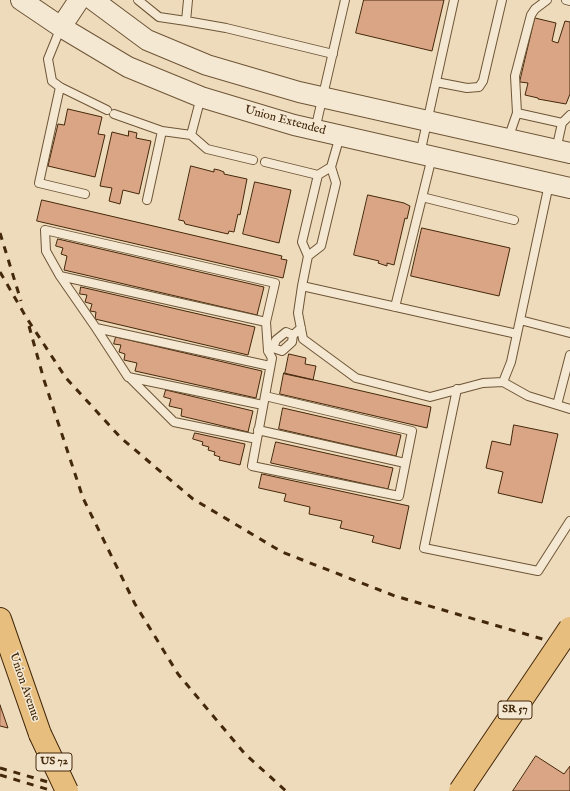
<!DOCTYPE html>
<style>
body{margin:0}
canvas{display:block;background:#eedbbb}
</style>
<canvas width="570" height="791"></canvas>
<script>
const g = document.querySelector('canvas').getContext('2d');
g.lineJoin = 'round';
function fill(path, color) {
  g.fillStyle = color;
  g.fill(path, 'evenodd');
}
function trace(path, color, width, dash) {
  g.strokeStyle = color;
  g.lineWidth = width;
  g.lineCap = dash ? 'butt' : 'round';
  g.setLineDash(dash || []);
  g.stroke(path);
}
function write(font, color, halo, rows, align = 'center') {
  g.font = font + ' "IM FELL English",serif';
  g.lineWidth = 3;
  g.setLineDash([]);
  g.textBaseline = 'middle';
  g.strokeStyle = halo;
  g.fillStyle = color;
  for (const [text, x, y, turn = 0] of rows) {
    g.save();
    g.translate(x, y);
    g.rotate((+turn || 0) * Math.PI / 180);
    g.textAlign = isNaN(turn) ? turn : align;
    if (halo) g.strokeText(text, 0, 0);
    g.fillText(text, 0, 0);
    g.restore();
  }
}
const building = new Path2D(`
 M364 0H444L432 51 356 33Z
 M535 18 556 23 552 41 558 43 565 21 570 22V94L566 104 538 99V98L525 95 528 83 520 82Z
 M68 109 102 117 98 134 105 135 95 177 48 166 58 124 64 125Z
 M129 131 137 133 136 138 151 141 139 194 123 190 120 204 109 201 112 188 100 186 112 132 128 136Z
 M191 166 214 172V169L219 170 224 172V174L247 179 240 215 238 214 234 232 229 231 228 234 185 224 184 221 179 220Z
 M255 182 291 190 279 243 243 234Z
 M368 195 404 203 410 206 407 219 405 218 394 265 387 263V266L378 263 379 261 354 255Z
 M42 200 282 256 281 259 287 260 283 278 37 221Z
 M422 228 510 248 499 296 411 276Z
 M58 239 264 287 257 315 64 270 67 256 61 254 63 248 56 246Z
 M81 287 255 327 248 355 95 319 96 312 90 311 92 304 85 302 87 295 80 294Z
 M116 337 262 371 256 398 135 371 137 363 124 360 125 354 119 352 121 345 114 344Z
 M289 354 306 358 305 364 316 366 313 380 285 374Z
 M284 373 431 407 427 428 280 394Z
 M166 390 253 411 248 432 181 416 182 409 169 406 171 399 164 397Z
 M283 408 401 435 396 456 279 429Z
 M514 425 558 434 542 503 498 493 503 472 486 468 492 441 510 445Z
 M195 433 245 444 240 465 219 460 220 457 214 455 215 452 208 450 209 447 202 445 203 442 193 439Z
 M276 442 393 468 388 489 271 463Z
 M262 474 409 506 400 549 372 542 374 536 340 528 342 521 309 514 310 507 284 501 286 494 259 488Z
 M0 705 8 728 0 726Z
 M536 756 564 774 570 766V791H513Z`);
const service = new Path2D(`
 M138 0 159 17 186 21
 M188 0 186 21 226 28 333 54
 M566 0 570 1
 M61 27 48 59 52 81 60 87 107 110
 M436 82 467 88 479 87 483 81 502 0
 M60 87 39 183 85 194
 M517 113 562 123
 M114 114 162 131 191 135 201 97
 M315 130 345 0
 M191 135 207 149 253 160
 M340 136 331 167 336 183 321 246 308 256 302 286 517 334 549 184
 M508 139 517 113 515 76 531 15 535 9 547 0
 M556 150 562 123 570 115
 M420 154 454 0
 M265 162 318 175
 M422 197 514 220
 M147 200 162 131
 M308 256 302 242 318 175 331 167
 M60 276 96 328 270 366
 M302 286 298 313 303 339 356 378 430 397 483 383 503 382 511 362 517 334
 M395 307 432 157
 M520 320 570 333
 M266 322 60 276 46 251 45 230 275 283 266 322 268 351
 M96 328 128 377 263 405
 M293 335 286 332 276 340 273 348 282 351 292 342 293 335 301 328
 M129 377 174 422 257 439
 M503 382 528 396 570 409
 M457 389 424 548 538 571 570 521
 M265 396 412 431 399 496 252 466 272 358 268 351 273 348
 M557 405 570 355
 M258 430 405 463`);
const tertiary = new Path2D(`
 M21 0 61 27 128 67 201 97 294 125 570 188
 M93 0 147 40 207 65 299 92 570 153
 M61 27 79 0`);
const primary = new Path2D(`
 M0 619 40 734`);
const rail = new Path2D(`
 M0 233 21 301
 M0 272 26 317 66 378 121 438 193 499 282 552 395 596 570 647
 M29 326 44 380 83 498 135 604 178 674 245 754 286 791
 M0 768 79 791
 M0 775 53 791`);
const primaryBridge = new Path2D(`
 M40 734 67 791
 M460 791 570 628`);
const shields = [
 [515,710,34],
 [54,762,36]
];
const shieldNames = [
 ["SR 57",515,710],
 ["US 72",54,762]
];
const streetNames = [
 ["Union Extended",285,121,15],
 ["Union Avenue",24,687,71]
];
fill(building, '#daa585');
trace(building, '#44280a', 1);
trace(service, '#6e5536', 10);
trace(tertiary, '#6e5536', 22);
trace(primary, '#44280a', 24);
trace(service, '#f4e8d3', 8);
trace(tertiary, '#f4e8d3', 20);
trace(primary, '#e7be7e', 22);
trace(rail, '#44280a', 3, [7, 7]);
trace(primaryBridge, '#44280a', 24, []);
trace(primaryBridge, '#e7be7e', 22);
for (const [x, y, w] of shields) {
  const box = new Path2D();
  box.roundRect(x - w / 2, y - 9, w, 18, 3);
  g.fillStyle = '#f4e8d3';
  g.fill(box);
  trace(box, '#44280a', 1);
}
write('bold 11px', '#44280a', null, shieldNames);
write('12px', '#44280a', '#f4e8d3', streetNames);
</script>
